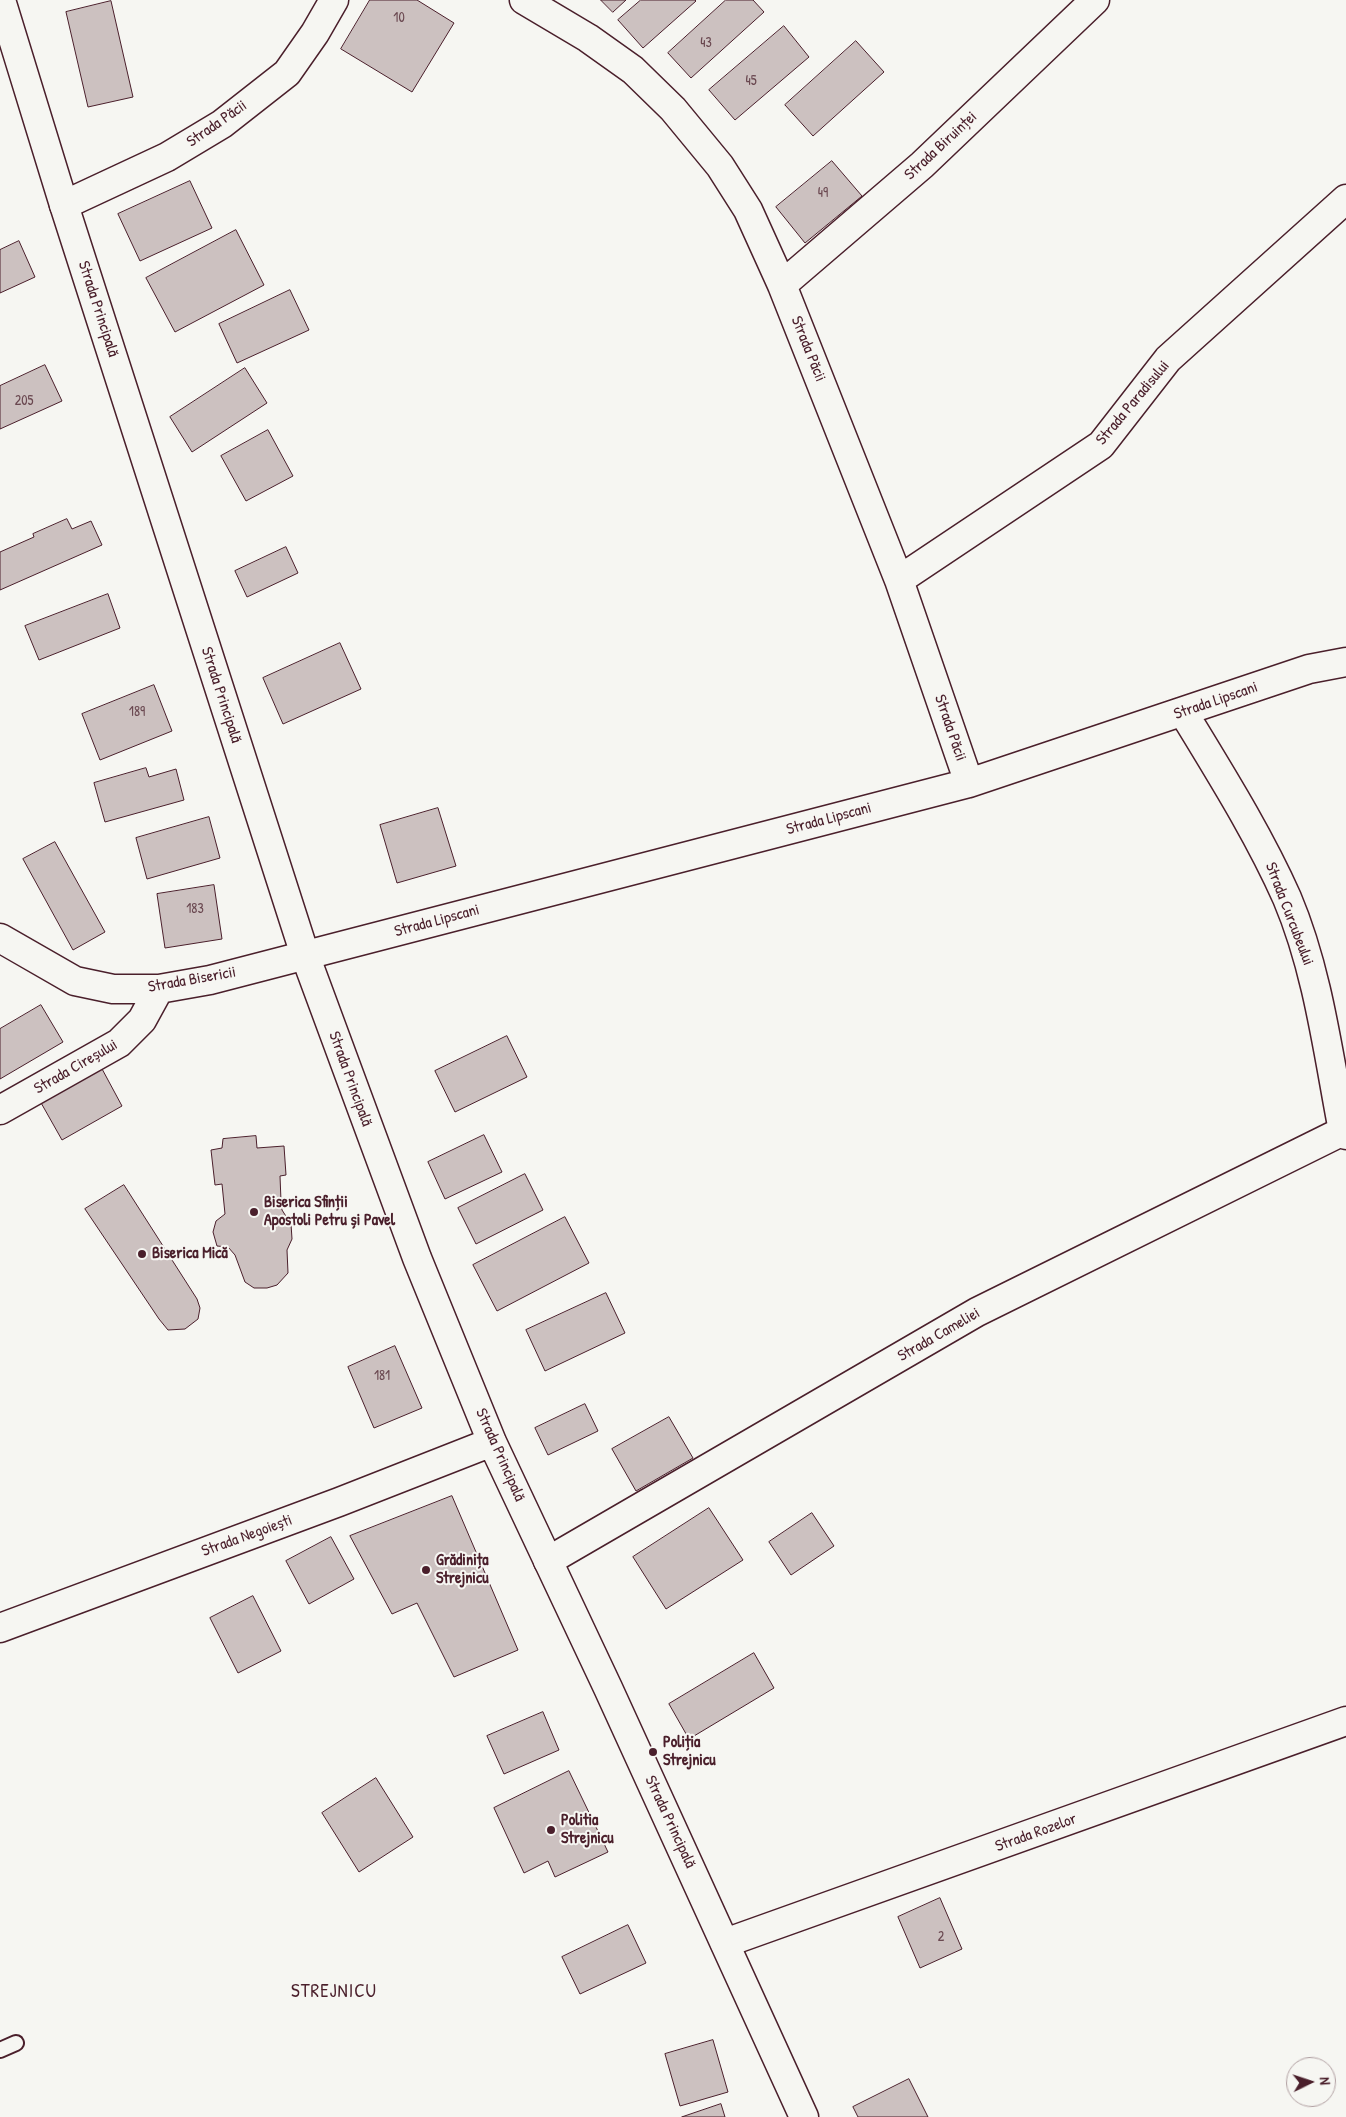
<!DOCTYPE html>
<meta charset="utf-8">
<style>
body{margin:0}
#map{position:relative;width:1346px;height:2117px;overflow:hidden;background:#f6f6f2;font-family:"Patrick Hand",sans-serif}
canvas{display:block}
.north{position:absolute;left:1286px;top:2057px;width:50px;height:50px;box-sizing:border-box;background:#f6f6f2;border:1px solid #b1a0a2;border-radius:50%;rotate:86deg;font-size:14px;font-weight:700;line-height:20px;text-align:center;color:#4a1f2b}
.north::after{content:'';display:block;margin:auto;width:18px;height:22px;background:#4a1f2b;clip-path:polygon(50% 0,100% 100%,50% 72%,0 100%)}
</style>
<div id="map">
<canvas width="1346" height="2117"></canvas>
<div class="north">N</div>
</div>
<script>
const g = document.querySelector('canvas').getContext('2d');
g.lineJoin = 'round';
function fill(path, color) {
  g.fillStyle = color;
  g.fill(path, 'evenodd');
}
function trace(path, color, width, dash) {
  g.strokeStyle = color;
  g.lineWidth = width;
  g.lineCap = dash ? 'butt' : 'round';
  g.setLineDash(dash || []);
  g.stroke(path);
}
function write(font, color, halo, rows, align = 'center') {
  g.font = font + ' "Patrick Hand",sans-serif';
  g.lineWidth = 4;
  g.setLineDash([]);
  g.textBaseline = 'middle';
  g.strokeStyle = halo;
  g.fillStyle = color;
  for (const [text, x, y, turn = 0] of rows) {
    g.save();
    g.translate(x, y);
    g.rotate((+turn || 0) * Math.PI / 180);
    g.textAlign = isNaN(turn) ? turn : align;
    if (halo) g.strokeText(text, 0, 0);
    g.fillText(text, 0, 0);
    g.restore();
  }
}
const building = new Path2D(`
 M370 0H417L454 23 412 92 341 49Z
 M601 0H626L613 12Z
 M641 0H695L696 1 643 48 618 20Z
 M726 0H753L764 12 691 78 668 53Z
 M111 1 133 97 88 107 66 12Z
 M784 26 809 57 735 120 709 90Z
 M856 41 884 72 813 136 785 105Z
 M832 161 862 196 805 243 776 207Z
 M190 181 212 228 140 261 118 214Z
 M236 230 264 285 175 332 146 278Z
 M19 241 35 277 0 293V250Z
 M290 290 309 330 237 363 219 324Z
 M45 365 62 401 0 429V386Z
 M245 368 267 403 192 452 170 417Z
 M268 430 293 476 246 501 221 456Z
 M67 519 72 529 91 521 102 545 0 590V552L34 537 33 534Z
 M286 547 298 573 247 597 235 571Z
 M108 594 120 628 39 660 25 626Z
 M340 643 361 689 283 724 263 678Z
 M154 685 172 731 100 760 82 714Z
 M146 768 149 777 176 769 184 800 105 822 94 783Z
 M438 808 456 866 397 883 380 825Z
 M209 817 220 858 147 879 136 838Z
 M55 842 105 932 73 950 23 859Z
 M214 885 222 939 165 948 157 894Z
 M41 1005 63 1042 0 1079V1029Z
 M507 1036 527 1077 455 1112 435 1071Z
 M101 1067 122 1106 62 1140 40 1101Z
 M484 1135 502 1172 445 1199 428 1162Z
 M256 1136 257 1148 284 1146 286 1175 280 1176 281 1201 282 1210 291 1224 292 1239 287 1250 288 1273 277 1285 267 1288H254L245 1282 235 1255 228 1247 217 1246 213 1232 216 1221 225 1214 222 1184 215 1185 211 1150 222 1148 223 1139Z
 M525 1174 543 1210 476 1244 458 1208Z
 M124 1185 197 1299 200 1308 198 1319 185 1329 168 1330 159 1319 85 1209Z
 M565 1217 589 1263 497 1311 473 1265Z
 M606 1293 625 1333 545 1371 526 1330Z
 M395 1346 422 1408 374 1428 348 1367Z
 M585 1404 598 1431 548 1455 535 1428Z
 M669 1417 693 1458 636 1491 612 1449Z
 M452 1496 518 1650 454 1677 417 1603 392 1614 350 1536Z
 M709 1508 743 1560 666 1609 633 1557Z
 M812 1513 834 1546 791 1575 769 1542Z
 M331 1537 354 1579 309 1604 286 1561Z
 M253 1596 281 1651 238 1673 210 1618Z
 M754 1653 774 1688 689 1739 669 1704Z
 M543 1712 559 1750 504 1774 487 1736Z
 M569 1771 608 1852 555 1877 548 1861 524 1873 494 1808Z
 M376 1778 413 1837 359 1872 322 1813Z
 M940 1898 962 1949 920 1968 898 1917Z
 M628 1925 646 1963 580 1994 562 1957Z
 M713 2040 728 2092 680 2106 665 2054Z
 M909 2079 928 2117H858L853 2107Z
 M721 2104 725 2117H682Z`);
const lane = new Path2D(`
 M0 2050 16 2043`);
const street = new Path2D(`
 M524 0 588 38 633 70 673 109 720 166 748 210 782 285 899 580 969 783
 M64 205 167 157 222 124 287 73 315 33 334 0
 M782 285 922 165 1095 0
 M899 580 1101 445 1168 359 1346 199
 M1183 712C1220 773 1258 833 1287 898 1318 971 1328 1053 1343 1131L1346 1135
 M0 938 75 981 113 989H159L210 980 969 783 1309 669 1346 662
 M0 1110 119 1043 142 1020 159 989
 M548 1561 977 1312 1343 1131
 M725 1943 1346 1721`);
const secondary = new Path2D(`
 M1 0 64 205 305 955 417 1258 492 1442 608 1688 804 2117
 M0 1628 339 1502 492 1442`);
const markers = [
 [254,1212,5,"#4a1f2b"],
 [142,1254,5,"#4a1f2b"],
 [426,1570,5,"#4a1f2b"],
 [653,1752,5,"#4a1f2b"],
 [551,1830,5,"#4a1f2b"]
];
const numberNames = [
 ["10",399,18],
 ["43",706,43],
 ["45",751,81],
 ["49",823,193],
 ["205",24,401],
 ["189",137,712],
 ["183",195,909],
 ["181",382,1376],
 ["2",941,1937]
];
const streetNames = [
 ["Strada Păcii",217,124,-35],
 ["Strada Biruinței",941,146,-43],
 ["Strada Principală",98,309,72],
 ["Strada Păcii",808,349,68],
 ["Strada Paradisului",1133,403,-50],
 ["Strada Principală",221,695,72],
 ["Strada Lipscani",1216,701,-19],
 ["Strada Păcii",950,728,71],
 ["Strada Lipscani",829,819,-15],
 ["Strada Curcubeului",1289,914,69],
 ["Strada Lipscani",437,921,-15],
 ["Strada Bisericii",192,980,-10],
 ["Strada Cireșului",76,1067,-30],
 ["Strada Principală",350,1079,70],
 ["Strada Cameliei",939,1335,-30],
 ["Strada Principală",500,1455,66],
 ["Strada Negoiești",247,1536,-20],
 ["Strada Principală",670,1822,65],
 ["Strada Rozelor",1036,1833,-20]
];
const poiNames = [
 ["Biserica Sfinții",264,1203],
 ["Apostoli Petru și Pavel",264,1221],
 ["Biserica Mică",152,1254],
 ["Grădinița",436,1561],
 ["Strejnicu",436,1579],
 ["Poliția",663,1743],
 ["Strejnicu",663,1761],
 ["Politia",561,1821],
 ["Strejnicu",561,1839]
];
const quarterNames = [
 ["STREJNICU",334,1992]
];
fill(building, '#ccc1c0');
trace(building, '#4a1f2b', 1);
trace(lane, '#4a1f2b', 18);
trace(street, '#4a1f2b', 31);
trace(secondary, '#4a1f2b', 31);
trace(lane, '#f6f6f2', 14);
trace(street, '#f6f6f2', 28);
trace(secondary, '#f6f6f2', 28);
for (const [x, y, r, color] of markers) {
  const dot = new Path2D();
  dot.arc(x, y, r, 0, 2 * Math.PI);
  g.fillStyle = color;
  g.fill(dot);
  trace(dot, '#f6f6f2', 2);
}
write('14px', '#6a4850', null, numberNames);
write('16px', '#4a1f2b', '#f6f6f2', streetNames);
write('bold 16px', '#4a1f2b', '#f6f6f2', poiNames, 'left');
g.letterSpacing = '1px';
write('19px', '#4a1f2b', '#f6f6f2', quarterNames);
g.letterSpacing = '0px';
</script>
